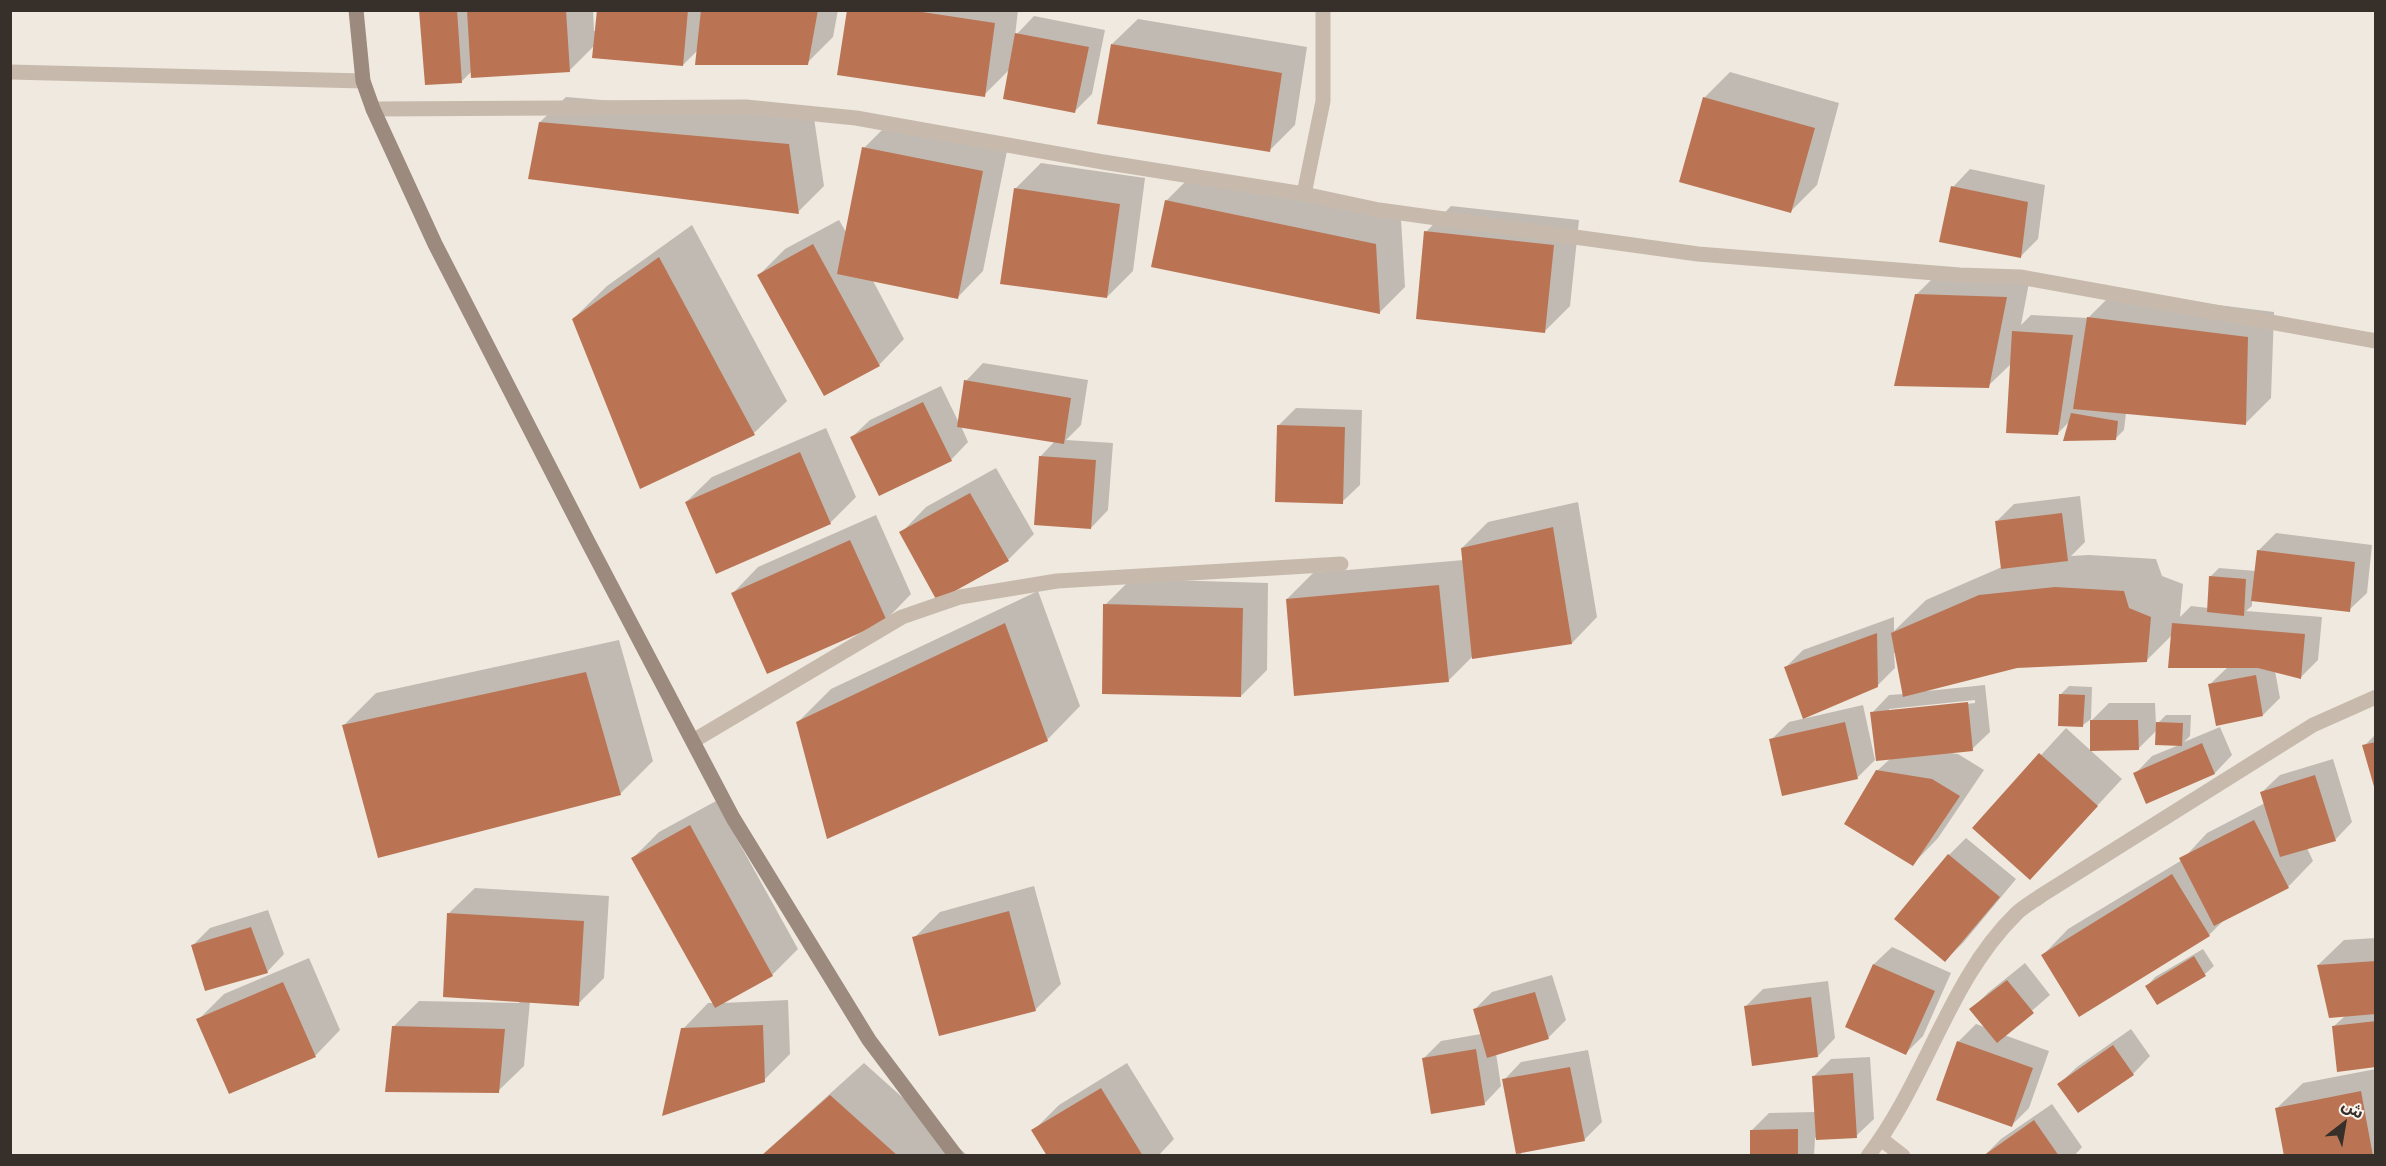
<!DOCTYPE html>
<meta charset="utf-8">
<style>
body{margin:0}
#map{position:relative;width:2386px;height:1166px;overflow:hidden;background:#f0e9df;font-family:"Archivo Narrow","Noto Sans Arabic",sans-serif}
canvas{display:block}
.frame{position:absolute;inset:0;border:12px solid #362f2a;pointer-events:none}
.north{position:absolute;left:2314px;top:1094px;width:60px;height:60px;-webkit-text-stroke:4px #f8f3eb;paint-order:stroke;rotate:31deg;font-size:16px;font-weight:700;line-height:24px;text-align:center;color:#362f2a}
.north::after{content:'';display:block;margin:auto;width:21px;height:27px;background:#362f2a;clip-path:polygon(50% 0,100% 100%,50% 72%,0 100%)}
</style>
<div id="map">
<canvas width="2386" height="1166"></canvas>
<div class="frame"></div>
<div class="north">ش</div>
</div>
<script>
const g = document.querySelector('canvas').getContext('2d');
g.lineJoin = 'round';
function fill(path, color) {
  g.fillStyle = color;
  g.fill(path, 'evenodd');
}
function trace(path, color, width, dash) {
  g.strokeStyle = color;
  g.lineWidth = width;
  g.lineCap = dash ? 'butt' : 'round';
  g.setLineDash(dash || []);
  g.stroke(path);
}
const shadow = new Path2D(`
 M421 10H593L594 31H596L598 10H838L833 37 807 63 699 49 683 65 595 45 570 70 472 71 462 81Z
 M848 10H1018L1015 36 1034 16 1105 30 1092 94 1075 111 1010 69 984 95Z
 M1138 19 1307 47 1295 125 1269 151 1112 44Z
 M1730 72 1839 103 1817 185 1791 211 1704 98Z
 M566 97 814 118 824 186 798 212 540 122Z
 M890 122 1008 146 983 271 958 297 872 279 904 339 879 365 759 275 785 249 839 220 847 234 864 148Z
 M1041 163 1145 178 1133 271 1107 297 1015 189Z
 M1970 169 2045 185 2038 239 2021 256 1953 187Z
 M1192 175 1401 219 1405 287 1379 313 1166 201Z
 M1451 206 1579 220 1570 306 1545 331 1426 232Z
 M692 225 787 401 754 433 641 487 573 319 607 286Z
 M1942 269 2031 272 2021 325 2031 315 2088 318 2114 292 2274 312 2271 398 2245 424 2126 413 2124 430 2115 439 2070 421 2058 433 2012 363 1988 386 1916 295Z
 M983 363 1088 380 1081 425 1066 440 1113 443 1108 510 1091 528 1040 457 1055 441 961 426 968 442 951 460 852 437 870 420 941 386 959 423 966 381Z
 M1296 408 1362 410 1360 485 1342 502 1278 426Z
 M826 428 856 497 830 523 686 502 712 477Z
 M996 468 1034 534 1008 560 901 533 926 507Z
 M2080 496 2085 542 2071 556 2089 555 2156 559 2162 576 2183 584 2180 617 2191 606 2208 608 2211 576 2219 568 2256 571 2258 551 2276 533 2372 545 2367 593 2349 610 2252 600V606L2246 611 2322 617 2318 660 2301 677 2275 671 2280 698 2263 715 2209 685 2228 667 2173 634 2146 661 2017 667 1927 689V691L1985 685 1990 732 1972 749 1950 753 1958 754 1984 770 1938 838 1913 864 1877 771 1891 758 1872 713 1889 695 1904 694 1896 653H1894L1895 668 1877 686 1785 668 1803 650 1894 617V631L1926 600 2002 567 1997 521 2014 504ZM1975 700V703L1889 712V709Z
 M1578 502 1597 617 1572 643 1474 655 1448 681 1287 599 1313 573 1464 560 1462 548 1488 522Z
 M876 515 911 594 886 620 733 593 758 567Z
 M1131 579 1268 583 1267 670 1241 696 1105 605Z
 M1038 591 1080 706 1047 740 798 722 831 689Z
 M619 640 653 761 620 794 343 726 376 693Z
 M2069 686 2092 687 2091 719 2083 725 2061 694Z
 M2109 703H2155L2156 725 2166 715H2191L2190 736 2184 742 2220 727 2232 755 2215 773 2147 802 2135 774 2152 756 2179 745 2157 730 2138 749 2091 721Z
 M1863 705 1875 760 1858 777 1771 740 1789 722Z
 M2066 728 2122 779 2030 878 1974 828Z
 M2376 734V787L2364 746Z
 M2333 759 2352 822 2335 840 2307 848 2313 861 2288 887 2227 917 2209 935 2043 955 2068 929 2182 860 2207 833 2265 803 2262 792 2280 775Z
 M716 801 798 949 772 975 722 1003 788 1000 790 1054 764 1080 683 1029 708 1003H714L633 858 659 832Z
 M1966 838 2016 879 1963 943 1945 960 1949 855Z
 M1034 886 1061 984 1035 1010 914 938 940 912Z
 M475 888 609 896 604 978 578 1004 530 1001 524 1066 498 1091 393 1027 419 1001 519 1003 520 1001 449 913Z
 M268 910 284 954 267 972 192 946 210 928Z
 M2376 938V1066L2333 1027 2346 1015 2318 965 2344 940Z
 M1892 947 1951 973 1923 1036 1906 1053 1847 1026 1874 964Z
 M2203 949 2214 966 2205 974 2157 1003 2147 986 2155 977Z
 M309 958 340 1030 315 1056 198 1020 224 994Z
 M2025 963 2050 995 2004 1035 2049 1051 2029 1108 2012 1125 1958 1042 1976 1024 1987 1028 1971 1009 1989 992Z
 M1552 975 1566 1020 1548 1038 1496 1053 1501 1086 1484 1104 1424 1058 1441 1041 1481 1034 1474 1010 1492 992Z
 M1828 981 1835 1038 1818 1056 1745 1007 1763 989Z
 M2131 1029 2150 1056 2133 1074 2059 1084 2077 1067Z
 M1588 1050 1602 1122 1584 1140 1521 1151V1156H1491L1518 1154 1504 1080 1521 1062Z
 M1870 1057 1874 1119 1856 1136 1815 1138 1814 1156H1752L1751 1131 1769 1113 1816 1112 1814 1076 1831 1059Z
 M864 1063 968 1156H761Z
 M1127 1063 1174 1139 1158 1156H1048L1033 1131 1059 1105Z
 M2376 1069V1156H2286L2277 1108 2303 1083Z
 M2052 1104 2082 1147 2074 1156H1984L2001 1139Z`);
const building = new Path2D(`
 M419 10H457L462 83 425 85Z
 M467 10H566L570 72 471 78Z
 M597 10H688L683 66 592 58Z
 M701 10H818L808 65H695Z
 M847 10H909L995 23 985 97 837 75Z
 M1015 33 1089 47 1075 113 1003 99Z
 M1111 44 1282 73 1270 152 1097 124Z
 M1703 97 1815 128 1791 213 1679 182Z
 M539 122 789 144 799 214 528 179Z
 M862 147 983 171 958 299 837 274Z
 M1951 186 2028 202 2021 258 1939 242Z
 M1014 188 1120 204 1107 298 1000 284Z
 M1165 200 1376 244 1380 314 1151 267Z
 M1424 231 1554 245 1545 333 1416 319Z
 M813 244 880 366 824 396 757 275Z
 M659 257 755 435 640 489 572 319Z
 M1915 294 2007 297 1989 388 1894 386Z
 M2087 317 2248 337 2246 425 2073 409Z
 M2012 331 2073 335 2058 435 2006 433Z
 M964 380 1071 398 1064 444 957 427Z
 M923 402 952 461 879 496 850 437Z
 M2071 413 2118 421 2116 440 2063 441Z
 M1277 425 1345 427 1343 504 1275 502Z
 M800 452 831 524 716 574 685 502Z
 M1039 456 1096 460 1091 529 1034 525Z
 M970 493 1009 561 937 601 899 532Z
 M2062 513 2068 561 2001 569 1995 521Z
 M1553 527 1572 644 1472 659 1461 548Z
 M850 540 887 621 767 674 731 593Z
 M2257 550 2355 562 2350 612 2251 601Z
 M2209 576 2246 579 2244 616 2207 612Z
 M1439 585 1449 682 1294 696 1286 599Z
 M2055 587 2124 591 2129 608 2151 617 2147 662 2017 668 1903 697 1891 633 1979 595Z
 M1103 604 1243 608 1241 697 1102 694Z
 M1005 623 1048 741 827 839 796 722Z
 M2172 623 2305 634 2301 679 2258 668H2168Z
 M1877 633 1878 687 1803 719 1784 667Z
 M586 672 621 795 378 858 342 725Z
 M2256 675 2263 716 2216 726 2208 684Z
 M2059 694 2085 695 2083 727 2058 726Z
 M1968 702 1973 751 1876 761 1870 712Z
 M2090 720H2138L2139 750 2090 751Z
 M1845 722 1858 779 1782 796 1769 739Z
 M2156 722 2183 723 2182 746 2155 745Z
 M2376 742V790H2375L2362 745Z
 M2202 743 2215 774 2146 804 2133 773Z
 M2039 753 2098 806 2030 880 1972 828Z
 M1876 770 1932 779 1960 796 1913 866 1844 824Z
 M2315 775 2336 841 2280 857 2260 792Z
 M2254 820 2289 888 2214 926 2179 858Z
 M690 825 773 976 715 1008 631 858Z
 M1948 854 2000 897 1945 962 1894 919Z
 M2172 874 2210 936 2079 1017 2041 955Z
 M1009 911 1036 1011 939 1036 912 937Z
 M447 913 584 921 579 1006 443 997Z
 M251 927 268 973 205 991 191 945Z
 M2194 956 2206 976 2157 1005 2145 986Z
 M2376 961V1014L2329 1018 2317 965Z
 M1873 964 1935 991 1906 1055 1845 1027Z
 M2007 980 2034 1013 1997 1043 1969 1009Z
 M283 982 316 1057 229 1094 196 1019Z
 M1535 992 1549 1039 1487 1058 1473 1009Z
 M1811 997 1818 1057 1752 1066 1744 1006Z
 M2376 1021V1067L2337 1072 2332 1026Z
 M763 1025 765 1082 662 1116 681 1028Z
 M392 1026 505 1029 499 1093 385 1092Z
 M1957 1041 2033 1068 2012 1127 1936 1100Z
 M2113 1045 2134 1075 2078 1113 2057 1084Z
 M1476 1049 1485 1105 1431 1114 1422 1058Z
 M1570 1067 1585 1141 1516 1154 1502 1079Z
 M1853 1073 1857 1138 1816 1140 1812 1076Z
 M1101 1088 1143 1156H1047L1031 1130Z
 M2361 1091 2373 1156H2284L2275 1108Z
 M830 1095 898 1156H761Z
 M2034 1120 2059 1156H1983Z
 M1798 1129V1156H1750V1130Z`);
const street = new Path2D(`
 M10 72 363 81
 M373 109 746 107 856 118 1103 162 1304 194 1379 210 1698 254 1960 275 2020 277 2376 341
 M1304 194 1323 101V10
 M693 741 902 617 960 597 1057 581 1341 564
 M1881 1139 1903 1156
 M1868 1156C1926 1081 1949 979 2016 914 2024 906 2034 901 2042 895L2313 725 2376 697`);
const secondary = new Path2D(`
 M356 10 363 81 373 109 435 244 588 542 733 818 869 1040 956 1156`);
fill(shadow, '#0003');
fill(building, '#ba7453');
trace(street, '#c7baac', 15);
trace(secondary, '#9b8a7d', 15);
</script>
